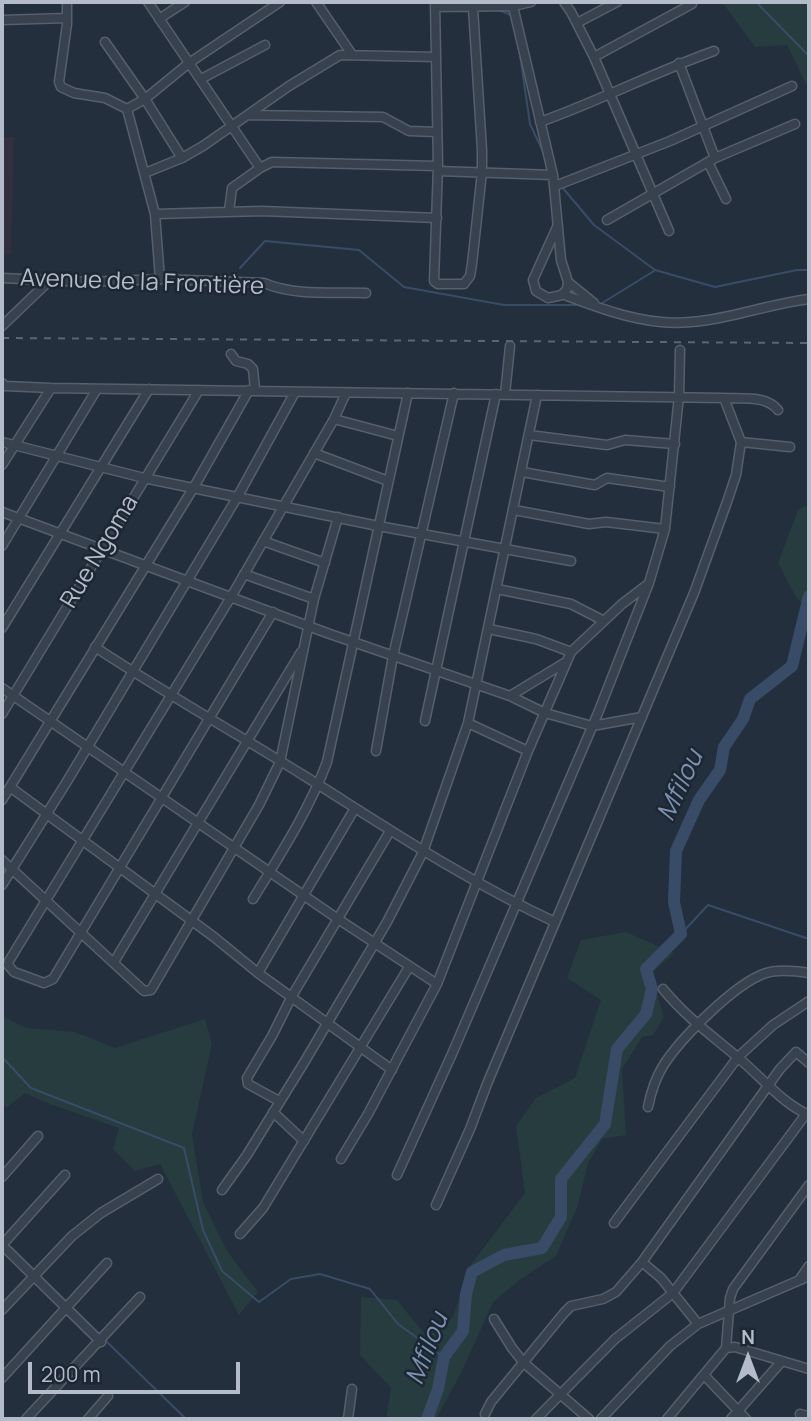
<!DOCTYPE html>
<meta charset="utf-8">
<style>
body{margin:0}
#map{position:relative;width:811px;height:1421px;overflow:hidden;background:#242f3e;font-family:Manrope,sans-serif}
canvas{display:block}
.frame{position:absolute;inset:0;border:4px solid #b4bcc9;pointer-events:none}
.north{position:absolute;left:713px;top:1323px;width:70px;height:70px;-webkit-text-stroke:5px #1d2633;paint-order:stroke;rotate:0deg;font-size:19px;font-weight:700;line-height:28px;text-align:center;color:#b4bcc9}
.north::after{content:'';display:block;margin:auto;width:24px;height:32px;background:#b4bcc9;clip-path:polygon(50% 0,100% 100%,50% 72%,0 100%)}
.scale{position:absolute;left:28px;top:1362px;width:212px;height:32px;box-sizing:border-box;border:4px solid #b4bcc9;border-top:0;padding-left:9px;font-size:21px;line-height:24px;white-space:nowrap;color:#b4bcc9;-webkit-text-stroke:5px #1d2633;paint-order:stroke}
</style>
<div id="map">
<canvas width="811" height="1421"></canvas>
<div class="frame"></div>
<div class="north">N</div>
<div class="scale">200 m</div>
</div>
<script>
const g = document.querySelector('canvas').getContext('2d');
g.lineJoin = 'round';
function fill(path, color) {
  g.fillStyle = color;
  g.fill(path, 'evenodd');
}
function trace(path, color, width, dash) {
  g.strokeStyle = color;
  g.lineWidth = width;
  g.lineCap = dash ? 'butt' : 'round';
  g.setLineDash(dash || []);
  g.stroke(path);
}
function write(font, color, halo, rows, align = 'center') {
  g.font = font + ' Manrope,sans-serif';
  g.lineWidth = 5;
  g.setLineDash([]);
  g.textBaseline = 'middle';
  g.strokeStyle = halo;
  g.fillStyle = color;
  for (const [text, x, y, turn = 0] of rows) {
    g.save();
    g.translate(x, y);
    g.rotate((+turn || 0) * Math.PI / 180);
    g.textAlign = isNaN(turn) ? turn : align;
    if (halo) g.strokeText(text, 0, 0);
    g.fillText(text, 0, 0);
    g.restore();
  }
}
const medical = new Path2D(`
 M2 137H14L11 254H2Z`);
const green = new Path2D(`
 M722 2H809V90L787 45 755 47Z
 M809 505V611L796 597 778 563 798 510Z
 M626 932 674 953 651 974 664 1017 653 1035 642 1037 622 1069 626 1135 602 1139 588 1163 578 1205 556 1256 521 1279 493 1302 462 1371 436 1419H386L391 1388 360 1355 361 1297 397 1300 427 1337 453 1317 470 1266 525 1193 516 1126 536 1098 575 1078 601 1000 567 978 581 940Z
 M2 1016 26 1028 75 1032 115 1048 205 1019 212 1044 192 1134 203 1202 227 1251 258 1292 239 1315 160 1164 135 1171 113 1149 119 1128 50 1104 25 1093 6 1108 2 1101Z`);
const stream = new Path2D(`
 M756 2 809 56
 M499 10 513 16
 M519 48 530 124 544 154
 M562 187 594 225 655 270 715 287 797 270H809
 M240 268 265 241 359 250 404 287 504 305H580
 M599 305 654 271
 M681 934 708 905 809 939
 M2 1057 31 1088 184 1148 203 1230 222 1271 259 1302 291 1279 320 1274 370 1289 398 1324 444 1357
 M106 1341 186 1419`);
const river = new Path2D(`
 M427 1419 438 1389 444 1357 463 1331 466 1294 472 1272 504 1255 542 1248 561 1217V1179L605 1124 617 1049 646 1014 652 989 646 969 681 934 674 902 676 851 699 800 720 770 724 747 743 719 750 699 792 666 809 596`);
const minor = new Path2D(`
 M67 2V24L59 82 61 87 74 93 105 98 127 109 155 214 160 279
 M148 2 260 168
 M316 2 351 53
 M435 2 438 166 434 281 438 284H464L470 276 472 264 482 172V150L473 8
 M512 2 553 175 561 260 568 282 567 289 562 295 548 298 536 291 533 280 557 227
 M564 2 571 12 594 57 669 231
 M435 7 513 6 531 2
 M159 19 185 2
 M2 20 67 18
 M577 23 617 2
 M105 42 145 99 182 158
 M594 57 692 4
 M679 63 715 158
 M201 79 265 45
 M127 109 145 99 189 63 280 2
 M248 115 383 117 409 131 437 132
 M540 122C599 101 655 72 714 51
 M708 162 726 199
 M438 171 553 175
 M145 173 182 158 203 146 289 86 340 55 436 57
 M555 186 670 141 792 86
 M229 211 232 188 260 168 272 162 438 166
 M155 214 262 211 437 218
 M607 220 715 158 795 124
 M2 278 87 282 160 279 264 283C294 296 333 292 366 293
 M568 282 594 303
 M562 294C594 306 627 319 661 322 710 327 760 305 809 299
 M2 326 49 281
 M231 354 236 361 248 364 253 369 255 390
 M2 383 5 386 51 388 724 398C742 399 766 395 778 410
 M505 394 510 346
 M334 419 398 436
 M529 435 607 445 625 440 675 444
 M2 442 144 478 378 526 571 561
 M741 442 790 447
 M314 453 388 481
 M2 465 51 388
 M522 472 595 485 607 478 670 487
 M514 510 589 524 606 522 665 529
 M2 512 327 633 510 696 545 713 592 726 642 717
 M263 541 325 563
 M2 546 97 389
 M244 574 314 599
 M497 589 571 604 604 621
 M273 612 53 979 44 983 14 972 8 965 9 961 231 597 334 419 346 393
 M2 628 149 389
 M489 629 536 639 571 652
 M95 647C163 692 234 732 303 775 386 827 466 881 555 922
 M2 688 338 919 437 984
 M510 696 566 662
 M2 714 199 390
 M425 721 496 394
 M468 723 528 751
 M376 751 393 656 454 393
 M10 787 214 937 258 973 392 1070
 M2 800 194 487 249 390
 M2 860 144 991 151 990 259 805 280 762 314 599 338 517
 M2 885 66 783 238 496 295 392
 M253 899C280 855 309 810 327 762L408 393
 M114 962 301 652
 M258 973 355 808
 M663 989C685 1016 710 1034 736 1056 760 1075 781 1103 809 1115
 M279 1101 248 1084 247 1078 272 1036 292 996 390 831
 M648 1107C651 1092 655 1079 663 1066 680 1039 735 983 766 973 779 969 796 971 809 973
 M273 1112 304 1141
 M341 1159 368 1114 437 984 528 751 571 652 622 604 647 585
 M397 1175 452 1054 598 713 649 583 665 529 679 396 680 350
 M2 1177 38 1136
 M222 1190 247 1155 305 1061 387 922 423 852 468 723 537 395
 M436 1205 470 1129 487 1084 694 593 727 502 736 475 741 442 724 398
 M614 1223 738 1057 773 1025 809 1001
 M240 1234 263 1208 409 967
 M2 1245 101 1342
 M2 1245 65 1175
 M642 1262 661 1278 698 1324
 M800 1279 809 1266
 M2 1310 72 1236 101 1213 158 1179
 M494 1319 512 1348 524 1363 589 1419
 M726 1348 735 1347 809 1369
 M704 1375 746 1419
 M2 1378 107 1263
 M485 1414 491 1402 564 1313 571 1306 603 1299 616 1292 642 1262 780 1069 796 1052 809 1063
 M800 1414 809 1416
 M26 1419 140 1297
 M88 1419 108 1396
 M348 1419 352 1389
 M536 1419 615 1339 673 1293 806 1114
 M601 1419 670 1346 698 1324 809 1276
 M667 1419 726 1348 730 1298 733 1289 809 1185
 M731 1419 782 1361`);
const rail = new Path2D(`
 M2 338 809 343`);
const streetNames = [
 ["Avenue de la Frontière",142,283,2],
 ["Rue Ngoma",100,552,-59]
];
const waterNames = [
 ["Mfilou",681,786,-65],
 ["Mfilou",428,1349,-69]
];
fill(medical, '#32303f');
fill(green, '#263c3f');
trace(stream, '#394c67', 2);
trace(river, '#394c67', 12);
trace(minor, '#565f6c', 11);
trace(minor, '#38414e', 8);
trace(rail, '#5a6575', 2, [7, 7]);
write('24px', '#b4bcc9', '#1d2633', streetNames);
write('italic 26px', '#7c92b1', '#1d2633', waterNames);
</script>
